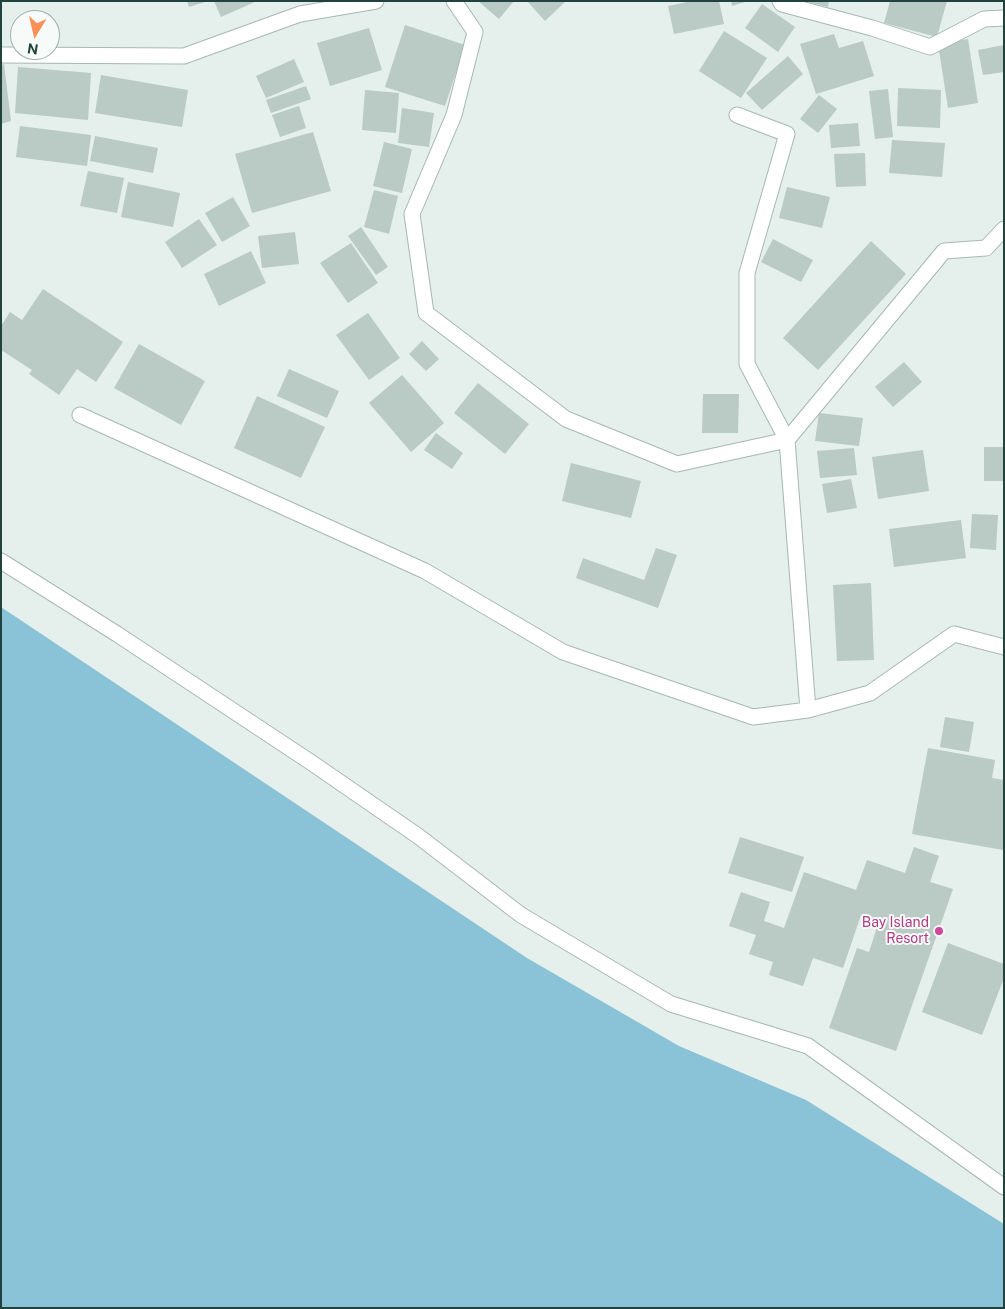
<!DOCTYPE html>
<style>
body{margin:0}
#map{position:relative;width:1005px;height:1309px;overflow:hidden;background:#e5efeb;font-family:"Public Sans",sans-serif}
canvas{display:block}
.frame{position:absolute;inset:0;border:2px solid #22423d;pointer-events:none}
.north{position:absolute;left:10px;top:10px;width:50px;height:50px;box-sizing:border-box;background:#f6fbf9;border:1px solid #a1b1ae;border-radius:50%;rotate:189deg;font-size:14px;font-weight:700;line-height:20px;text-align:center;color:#22423d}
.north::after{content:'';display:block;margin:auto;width:18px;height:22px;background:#fa8f57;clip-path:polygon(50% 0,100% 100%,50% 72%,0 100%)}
</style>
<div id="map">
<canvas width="1005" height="1309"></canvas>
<div class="frame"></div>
<div class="north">N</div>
</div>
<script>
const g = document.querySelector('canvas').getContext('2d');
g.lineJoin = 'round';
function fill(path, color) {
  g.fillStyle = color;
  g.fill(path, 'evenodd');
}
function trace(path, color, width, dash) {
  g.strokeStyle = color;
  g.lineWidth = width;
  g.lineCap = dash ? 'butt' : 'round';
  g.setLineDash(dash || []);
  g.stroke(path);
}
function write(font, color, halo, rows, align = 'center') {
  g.font = font + ' "Public Sans",sans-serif';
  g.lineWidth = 4;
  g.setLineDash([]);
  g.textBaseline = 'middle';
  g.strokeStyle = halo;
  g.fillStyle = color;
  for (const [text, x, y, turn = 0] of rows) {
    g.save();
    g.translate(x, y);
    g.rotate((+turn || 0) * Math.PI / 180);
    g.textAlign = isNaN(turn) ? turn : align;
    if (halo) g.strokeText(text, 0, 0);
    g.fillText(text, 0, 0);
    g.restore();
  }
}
const water = new Path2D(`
 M1 607 527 958 679 1046 806 1100 1004 1224V1308H1Z`);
const building = new Path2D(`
 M187 1H205V2L189 7Z
 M214 1H257L221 17Z
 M478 1H514L499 19Z
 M527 1H566L545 21Z
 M692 1H719L724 24 674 34 668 6Z
 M731 1H745V2L732 6Z
 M804 1H829L828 7Z
 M890 1H947L937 37 884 23Z
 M762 4 795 27 778 52 745 28Z
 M405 25 465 45 445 106 385 87Z
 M369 28 382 70 330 86 317 43Z
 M724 31 767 58 741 98 699 71Z
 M834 34 839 48 863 41 874 76 816 94 800 44Z
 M968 39 978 103 948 108 938 44Z
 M1004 45V72L983 75 978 50Z
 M788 56 803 74 762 110 746 93Z
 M294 59 304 82 266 98 256 76Z
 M4 64 11 121 1 124V65Z
 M18 67 91 73 88 120 15 113Z
 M101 75 188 90 182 127 95 113Z
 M306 86 311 99 271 113 266 100Z
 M898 88 941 90 940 128 897 126Z
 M888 89 893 137 875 139 869 91Z
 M365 90 399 93 396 133 362 130Z
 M819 95 837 109 818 133 800 119Z
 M299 106 306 128 280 137 272 115Z
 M402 108 434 113 429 147 398 143Z
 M858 123 860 146 831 148 829 125Z
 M20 126 91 135 87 166 16 157Z
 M313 132 331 191 252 213 235 154Z
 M95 136 158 148 153 173 90 161Z
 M892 140 945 143 942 177 889 173Z
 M384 142 412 149 402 193 373 186Z
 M865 153 866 186 836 187 834 154Z
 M88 171 124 178 117 213 80 206Z
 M128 182 180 193 173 227 121 217Z
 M787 187 830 197 822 228 779 218Z
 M374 190 398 196 389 234 364 227Z
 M233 197 250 226 222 242 205 213Z
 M199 219 217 245 182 268 165 242Z
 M361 227 388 267 376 275 348 236Z
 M295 232 299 264 262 268 258 236Z
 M773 239 813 260 801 282 761 262Z
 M871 241 906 274 818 370 783 338Z
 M351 243 378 283 348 303 320 263Z
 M251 251 266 283 219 306 204 274Z
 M43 289 123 342 96 382 77 369 59 395 29 374 32 370 1 350V326L10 312 22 320Z
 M368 313 400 358 369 380 336 335Z
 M422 341 439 359 426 371 409 354Z
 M139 344 205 381 181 425 114 388Z
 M904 362 922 382 893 407 875 387Z
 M289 369 339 391 327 418 277 396Z
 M402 375 444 423 411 452 369 403Z
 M478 383 529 424 505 454 454 413Z
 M703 394H739L738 433H702Z
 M257 396 325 427 301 478 234 448Z
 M819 413 863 418 859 446 815 441Z
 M436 433 463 453 452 469 424 450Z
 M984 447H1004V481H984Z
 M854 448 857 475 820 478 817 451Z
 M923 450 929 491 878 499 872 457Z
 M571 463 641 481 631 518 562 501Z
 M851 479 857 508 827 513 822 484Z
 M972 514 998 515 996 550 970 548Z
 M961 520 966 558 894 567 889 529Z
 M656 548 677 555 658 608 576 578 583 558 644 580Z
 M871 583 874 660 837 661 833 585Z
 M945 717 974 722 969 752 940 747Z
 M928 748 995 760 992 778 1004 780 1003 850 912 834Z
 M740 837 804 857 792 892 728 873Z
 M914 847 939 856 930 882 953 889 896 1051 829 1028 857 948 869 952 879 921 861 915 843 968 813 958 803 986 769 975 773 962 749 954 756 935 729 926 741 892 770 902 764 921 784 928 804 872 856 890 867 860 905 873Z
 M948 943 1004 964V978L982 1035 922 1012Z`);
const minor = new Path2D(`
 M454 1 475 32 454 115 412 214 426 313 566 419 677 464 787 440 944 251 986 248 1004 229
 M780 1 782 4 872 28 930 47 984 19 1004 18
 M1 55 184 56 300 14 376 1
 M737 115 787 134 747 273V364L787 440 808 710
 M80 415 425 571 563 652 753 717 808 710 870 693 954 634 1004 647
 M1 561 117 634 312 763 418 836 521 915 671 1004 808 1046 1004 1187`);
const markers = [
 [939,931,5,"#d1479c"]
];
const hotelNames = [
 ["Bay Island",929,923],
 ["Resort",929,939]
];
fill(water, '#8ac3d7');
fill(building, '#bacac5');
trace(minor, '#a7b8b3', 17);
trace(minor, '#fff', 15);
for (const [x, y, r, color] of markers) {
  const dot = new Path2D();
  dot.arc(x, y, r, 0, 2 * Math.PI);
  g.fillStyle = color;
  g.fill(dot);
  trace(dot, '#f6fbf9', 2);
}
write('14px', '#b23c85', '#f6fbf9', hotelNames, 'right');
</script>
